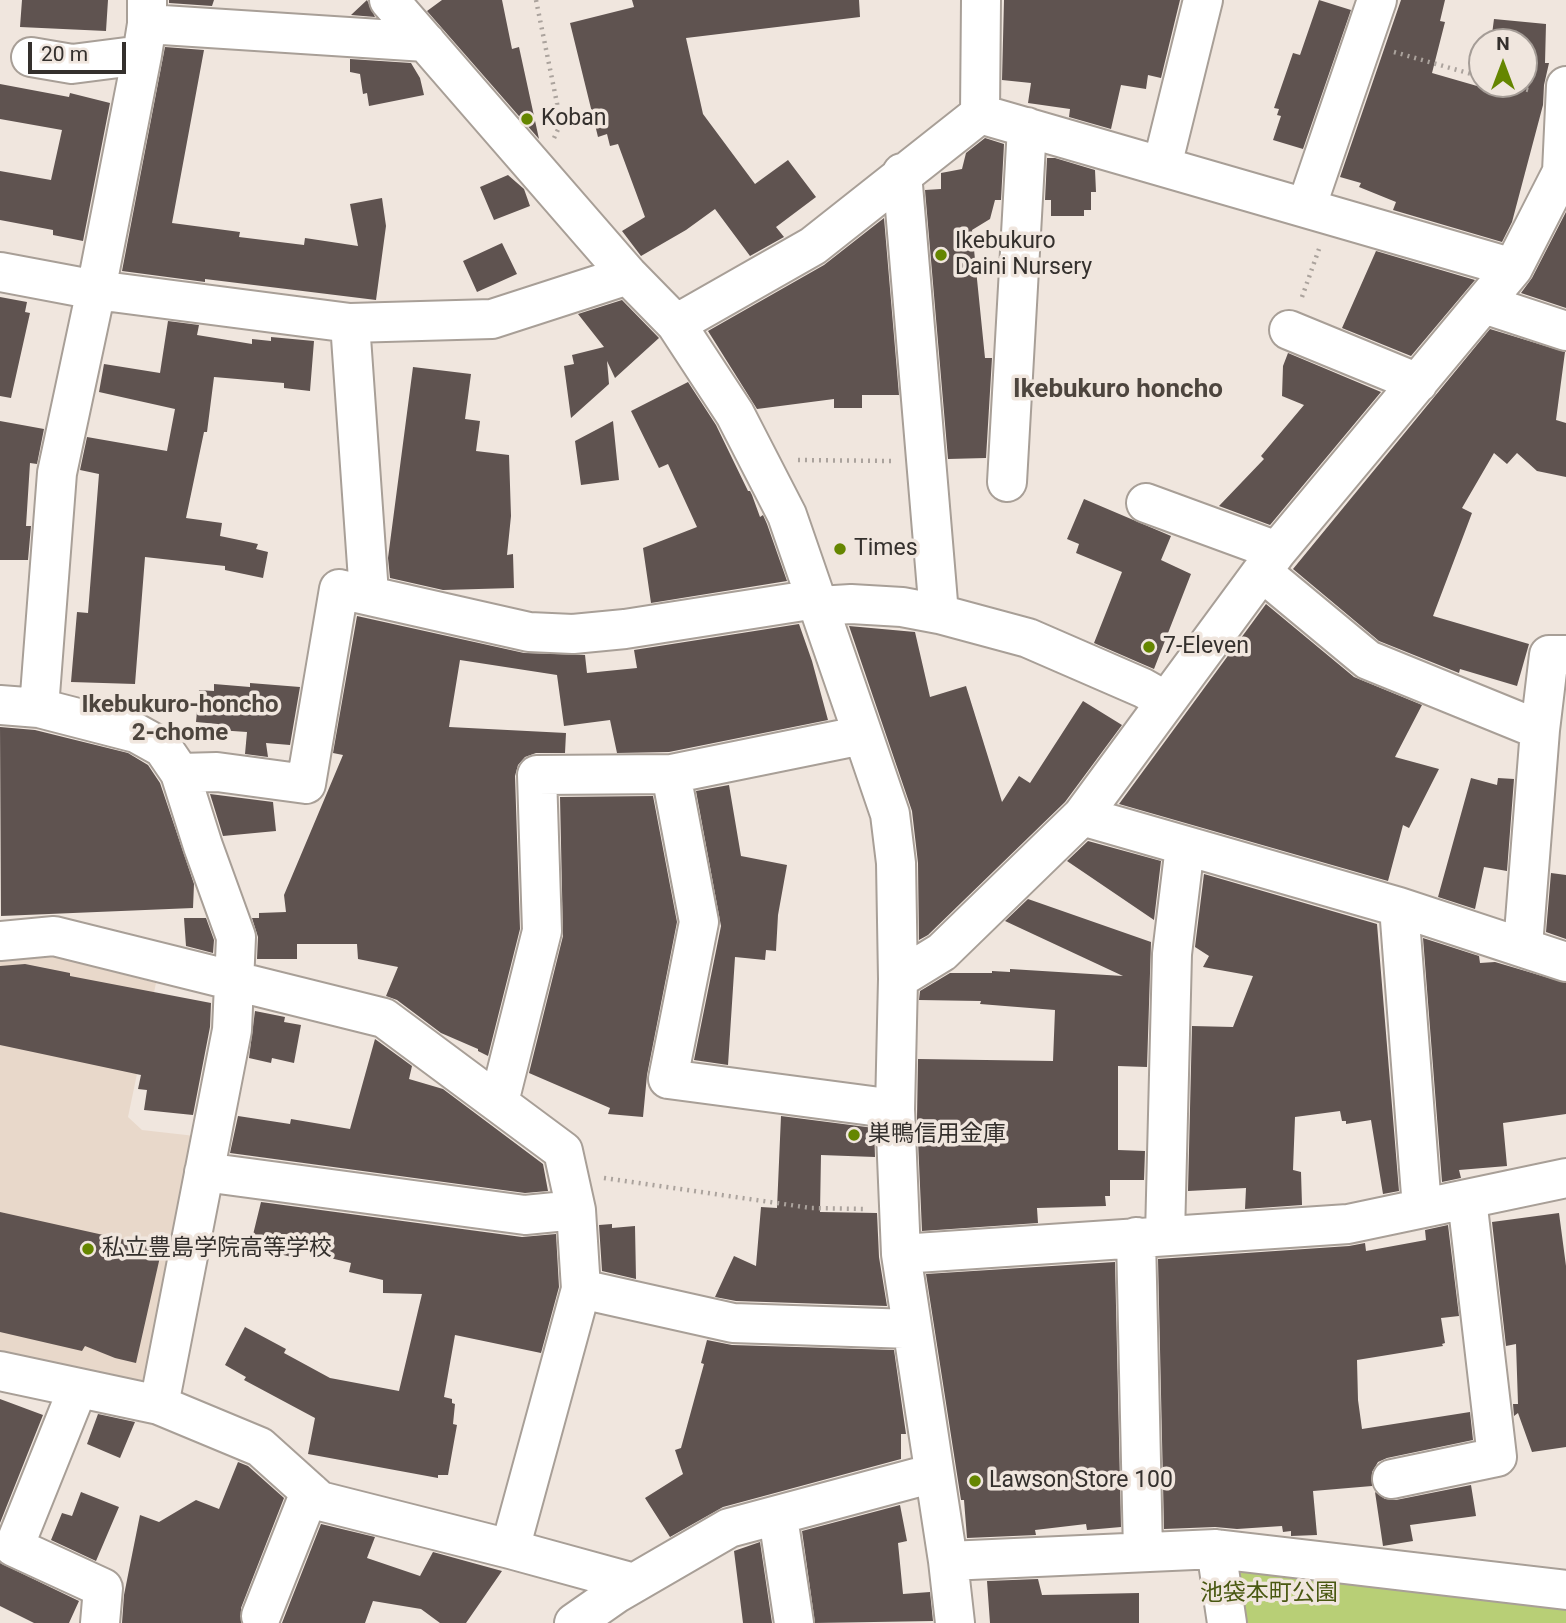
<!DOCTYPE html>
<meta charset="utf-8">
<style>
body{margin:0}
#map{position:relative;width:1566px;height:1623px;overflow:hidden;background:#f0e6de;font-family:Roboto,sans-serif}
canvas{display:block}
.north{position:absolute;left:1468px;top:28px;width:70px;height:70px;box-sizing:border-box;background:#f0e6de;border:2px solid #a59d97;border-radius:50%;rotate:0deg;font-size:19px;font-weight:700;line-height:28px;text-align:center;color:#34302d}
.north::after{content:'';display:block;margin:auto;width:24px;height:32px;background:#658600;clip-path:polygon(50% 0,100% 100%,50% 72%,0 100%)}
.scale{position:absolute;left:28px;top:42px;width:98px;height:32px;box-sizing:border-box;border:4px solid #34302d;border-top:0;padding-left:9px;font-size:21px;line-height:24px;white-space:nowrap;color:#34302d;-webkit-text-stroke:5px #f0e6de;paint-order:stroke}
</style>
<div id="map">
<canvas width="1566" height="1623"></canvas>
<div class="north">N</div>
<div class="scale">20 m</div>
</div>
<script>
const g = document.querySelector('canvas').getContext('2d');
g.lineJoin = 'round';
function fill(path, color) {
  g.fillStyle = color;
  g.fill(path, 'evenodd');
}
function trace(path, color, width, dash) {
  g.strokeStyle = color;
  g.lineWidth = width;
  g.lineCap = dash ? 'butt' : 'round';
  g.setLineDash(dash || []);
  g.stroke(path);
}
function write(font, color, halo, rows, align = 'center') {
  g.font = font + ' Roboto,"Noto Sans JP",sans-serif';
  g.lineWidth = 7;
  g.setLineDash([]);
  g.textBaseline = 'middle';
  g.strokeStyle = halo;
  g.fillStyle = color;
  for (const [text, x, y, turn = 0] of rows) {
    g.save();
    g.translate(x, y);
    g.rotate((+turn || 0) * Math.PI / 180);
    g.textAlign = isNaN(turn) ? turn : align;
    if (halo) g.strokeText(text, 0, 0);
    g.fillText(text, 0, 0);
    g.restore();
  }
}
const built = new Path2D(`
 M32 951 156 983 128 1117 142 1130 195 1136 152 1386 0 1361V954Z`);
const green = new Path2D(`
 M1244 1563 1566 1600V1623H1242L1234 1572Z`);
const building = new Path2D(`
 M22 0H108L106 31 20 27Z
 M169 0H214L212 6 169 3Z
 M367 0 375 17 351 15Z
 M442 0H502L512 49 519 47 539 139 427 11Z
 M632 0H859L860 17 686 38 703 114 755 184 788 160 816 197 776 227 784 237 750 256 715 209 686 230 641 256 622 231 645 217 618 144 610 146 607 134 598 137 570 23 634 7Z
 M1004 0H1180L1161 78 1148 75 1146 89 1121 85 1111 129 1069 117 1070 109 1028 103 1031 83 1002 80Z
 M1319 0 1351 10 1303 149 1273 140 1281 116 1277 115 1279 109 1274 108 1293 53 1300 55Z
 M1401 0H1445L1440 21 1445 22 1432 73 1484 88 1485 84H1524V42H1491L1494 19 1546 24 1545 63H1549L1544 85 1543 105 1512 222 1502 242 1393 210 1396 202 1359 187 1361 183 1340 177Z
 M165 47 204 50 172 223 240 232 239 237 304 245 305 238 358 246 350 204 382 198 386 226 376 300 205 279V282L122 271Z
 M350 59 411 63 420 78 424 95 369 106 367 93 363 94 360 74 350 72Z
 M0 84 69 97 70 93 110 103 83 241 53 235V230L0 220V171L51 180 62 130 0 119Z
 M985 138 1004 144 1001 200H995L990 219 972 230 985 358H992L986 458 948 459 925 190 941 189V173L962 169 966 153Z
 M1047 158H1055L1095 170 1096 192H1091V210H1084V216H1051V200H1045Z
 M508 175 524 189 530 206 494 220 480 187Z
 M1566 212V308L1521 293 1532 278Z
 M884 218 899 395H862V408H834V399L757 409 708 331 824 265Z
 M502 243 517 274 477 292 463 261Z
 M1376 251 1475 280 1411 356 1342 328Z
 M0 297 27 302 25 312 30 313 11 398 0 396Z
 M622 300 659 338 615 378 607 361 609 384 571 418 564 366 574 364 572 355 604 347 578 314Z
 M168 321 199 325 197 335 252 344V339L271 341V337L314 341 310 391 284 388V383L214 377 207 432H204L186 518 222 523 220 536 258 544 256 549 268 552 263 578 225 570V566L145 557 135 684 71 682 77 612 88 613 99 474 80 470 87 437 167 451 175 409 99 392 104 364 160 373Z
 M1490 329 1565 352 1556 420 1566 423V477L1537 471 1517 453 1507 464 1494 453 1462 508 1472 513 1433 616 1529 644 1517 686 1460 669 1459 673 1379 641 1293 569Z
 M1288 353 1381 392 1270 525 1219 506 1264 459 1261 456 1304 405 1282 396 1283 366Z
 M413 367 471 374 465 419 480 421 476 451 509 455 511 516 507 555 513 554 514 588 443 590 390 578 388 558Z
 M688 382 716 425 748 491H750L752 495 760 517 763 515 767 524 787 581 651 603 643 548 697 527 668 464 659 468 631 411Z
 M0 421 44 429 37 464 30 463 26 526H31L28 560H0Z
 M613 421 619 480 581 485 575 441Z
 M1084 499 1171 536 1161 560 1191 574 1154 669 1094 643 1122 572 1076 553 1079 544 1067 539Z
 M1266 604 1354 677 1422 705 1395 757 1439 769 1409 828 1403 825 1388 881 1119 804Z
 M357 616 524 653 585 655 587 673 637 668 634 650 799 624 812 661 828 720 669 752 617 753 610 720 564 726 557 675 460 660 449 727 566 733 565 753H536L525 757 518 765 515 776 520 929 488 1056 478 1051V1049L441 1033 397 1000 386 996 398 967 358 959 357 944H297V959H257L258 937 252 918H259V913L286 912 284 895 343 755 333 753Z
 M849 626 915 632 930 697 966 686 1002 802 1019 776 1030 783 1083 701 1122 725 1065 802 928 935 919 940 918 863 912 811Z
 M250 683 300 687 290 745 266 743 268 757 245 754 247 732 218 730V724L196 722 199 690 214 691V684L250 687Z
 M0 727 35 730 128 753 148 765 160 783 194 884 193 908 1 916Z
 M1471 778 1497 785 1498 778 1514 779 1507 871 1484 867 1475 909 1438 897Z
 M729 785 741 856 787 865 778 915 776 951 766 950 765 960 735 957 728 1065 694 1060 721 926 696 791Z
 M210 794 273 802 276 831 223 836Z
 M653 796 677 922 647 1075 643 1117 608 1114 610 1108 529 1073 563 936 560 797Z
 M1088 841 1161 861 1154 920 1067 861Z
 M1551 873 1566 875V939L1546 932Z
 M1204 874 1377 924 1399 1191 1383 1194 1371 1120 1346 1124V1121H1342L1340 1111 1295 1117 1293 1170 1301 1172 1302 1205 1245 1209 1246 1188 1188 1191 1192 1026 1233 1027 1253 976 1203 967 1209 956 1195 947Z
 M1028 899 1151 942 1147 1067 1118 1066V1150L1145 1151 1144 1180H1110V1196H1105L1106 1206 1037 1208 1038 1223 922 1231 917 1118 918 1059 1053 1061 1055 1010 980 1004 981 1001 919 1000 920 991 950 973H992V971L1010 972V969L1123 976 1005 921Z
 M184 918H206L214 940 213 953 186 946Z
 M1423 938 1479 956 1480 963 1495 962 1566 983V1114L1503 1123 1507 1166 1459 1170 1461 1178 1442 1182Z
 M25 964 70 973V976L211 1003 210 1027 193 1115 144 1110 147 1090 138 1089 141 1075 0 1045V966Z
 M255 1011 285 1017 284 1022 301 1025 294 1063 272 1058 271 1063 249 1058Z
 M375 1039 412 1066 409 1079 443 1089 543 1164 548 1191 525 1193 230 1153 238 1116 290 1124 291 1119 350 1129Z
 M781 1116 874 1128 875 1157 821 1155 820 1212 877 1213 879 1257 887 1306 736 1301 715 1297 734 1256 756 1266 761 1207 777 1208Z
 M261 1202 522 1237 556 1234 559 1287 541 1353 455 1335 444 1397 452 1399V1403L455 1404 453 1424 457 1425 448 1475H438V1478L308 1454 315 1418 244 1380 246 1377 225 1365 245 1327 286 1349 284 1353 330 1378 399 1391 422 1294 383 1293V1280L349 1272 351 1263 301 1251 300 1254 296 1253V1258L250 1247Z
 M0 1212 162 1248 136 1363 115 1358 85 1346 82 1351 0 1332Z
 M1559 1213 1566 1266V1447L1532 1452 1518 1413 1514 1416 1513 1404H1518L1516 1344 1506 1346 1492 1222Z
 M612 1224V1228L635 1226 636 1279 602 1271 599 1225Z
 M1448 1225 1459 1316 1441 1318 1445 1343 1442 1344 1443 1346 1357 1360 1358 1400 1362 1429 1470 1412 1473 1440 1387 1458 1378 1462 1372 1472V1486L1313 1491 1317 1535 1291 1536V1531L1283 1532 1282 1526 1237 1529 1215 1527 1164 1529 1158 1259 1349 1246 1365 1243 1366 1251 1426 1240 1425 1230Z
 M1115 1262 1121 1527 1087 1530 1086 1524 1035 1530 1036 1535 967 1538 964 1500H961L926 1274Z
 M707 1340 732 1345 894 1350 906 1434H901V1459L723 1507 670 1537 645 1498 683 1474 675 1450 681 1448 704 1364 701 1363Z
 M0 1399 43 1415 0 1523Z
 M98 1414 135 1422 120 1458 87 1444Z
 M238 1462 248 1466 284 1498 241 1608V1623H122L124 1595 140 1515 159 1522 196 1500 219 1509Z
 M1471 1485 1476 1516 1410 1525 1413 1541 1383 1546 1375 1492 1385 1499 1396 1500Z
 M81 1492 119 1507 96 1561 51 1540 62 1513 72 1516Z
 M900 1505 907 1541 898 1543 903 1594 930 1592 933 1621 815 1623 802 1531Z
 M321 1524 375 1537 367 1558 420 1576 433 1552 502 1571 466 1623H440L421 1609 373 1601 365 1623H282Z
 M760 1542 772 1623H743L734 1551Z
 M0 1563 79 1601 69 1623H34L0 1606Z
 M1038 1579 1042 1595 1139 1593V1623H990L987 1581Z`);
const path = new Path2D(`
 M536 0 561 123 554 138
 M1394 52 1482 77
 M1506 84 1532 91
 M1302 297 1319 249
 M798 460 891 461
 M604 1178 811 1208 863 1209`);
const minor = new Path2D(`
 M389 0 628 275 676 324 735 414 787 515 863 735 890 814 896 863 898 979 895 1109 901 1254 948 1561 955 1623
 M147 24 426 42
 M31 57 72 64 142 55
 M980 114 1513 268
 M1162 166 1203 0
 M902 173 939 614
 M1306 208 1377 0
 M0 272 96 290 350 323 492 319 628 275
 M1484 304 1566 331
 M350 323 369 594
 M676 324 813 246 980 114 981 0
 M1289 330 1418 383
 M1007 482 1027 127
 M1146 503 1277 551
 M1262 572 1368 660 1540 730
 M818 606 851 604 902 607 939 614 1028 638 1143 688 1166 701
 M0 705 39 708 136 733 163 748 180 773 203 846 236 937 232 1030 159 1405
 M39 708 57 473 96 290 142 55 147 24V0
 M180 773 217 772 306 784 339 589 529 632 573 634 625 629 816 599
 M671 774 699 922 668 1079 895 1109
 M1082 816 1399 907 1566 962
 M1399 907 1422 1208
 M0 941 54 936 384 1018 563 1151 576 1210 581 1289 510 1549
 M1523 946 1540 730 1549 655H1566
 M898 979 942 952 1082 816 1277 551 1513 268 1562 172 1566 86
 M499 1102 542 931 537 775 671 774 863 735
 M204 1172 525 1215 576 1210
 M1165 1235 1172 954 1185 846
 M1136 1237 1143 1552
 M901 1254 1348 1224 1566 1178
 M581 1289 733 1323 911 1329
 M0 1371 159 1405 260 1447 320 1501 510 1549 634 1583
 M78 1388 14 1547 103 1588 100 1623
 M1392 1479 1497 1457 1467 1199
 M778 1517 794 1623
 M1216 1549 1227 1623
 M948 1561 1216 1549 1566 1590
 M261 1616 310 1492
 M574 1623 617 1593 729 1528 934 1473`);
const markers = [
 [527,119,7,"#658600"],
 [941,255,7,"#658600"],
 [840,549,7,"#658600"],
 [1149,647,7,"#658600"],
 [854,1135,7,"#658600"],
 [88,1249,7,"#658600"],
 [975,1481,7,"#658600"]
];
const poiNames = [
 ["Koban",541,119],
 ["Ikebukuro",955,242],
 ["Daini Nursery",955,268],
 ["Times",854,549],
 ["7-Eleven",1163,647],
 ["巣鴨信用金庫",868,1135],
 ["私立豊島学院高等学校",102,1249],
 ["Lawson Store 100",989,1481]
];
const parkNames = [
 ["池袋本町公園",1269,1594]
];
const neighbourhoodNames = [
 ["Ikebukuro-honcho",180,706],
 ["2-chome",180,734]
];
const quarterNames = [
 ["Ikebukuro honcho",1118,390]
];
fill(built, '#e8d8ca');
fill(green, '#b8cf76');
fill(building, '#5f5350');
trace(minor, '#a89f97', 42);
trace(path, '#aba39d', 4.5, [2, 5]);
trace(minor, '#fff', 38);
for (const [x, y, r, color] of markers) {
  const dot = new Path2D();
  dot.arc(x, y, r, 0, 2 * Math.PI);
  g.fillStyle = color;
  g.fill(dot);
  trace(dot, '#f0e6de', 2.5);
}
write('23px', '#34302d', '#f0e6de', poiNames, 'left');
write('23px', '#495812', '#f0e6de', parkNames);
write('bold 24px', '#4d453e', '#f0e6de', neighbourhoodNames);
write('bold 26px', '#4d453e', '#f0e6de', quarterNames);
</script>
